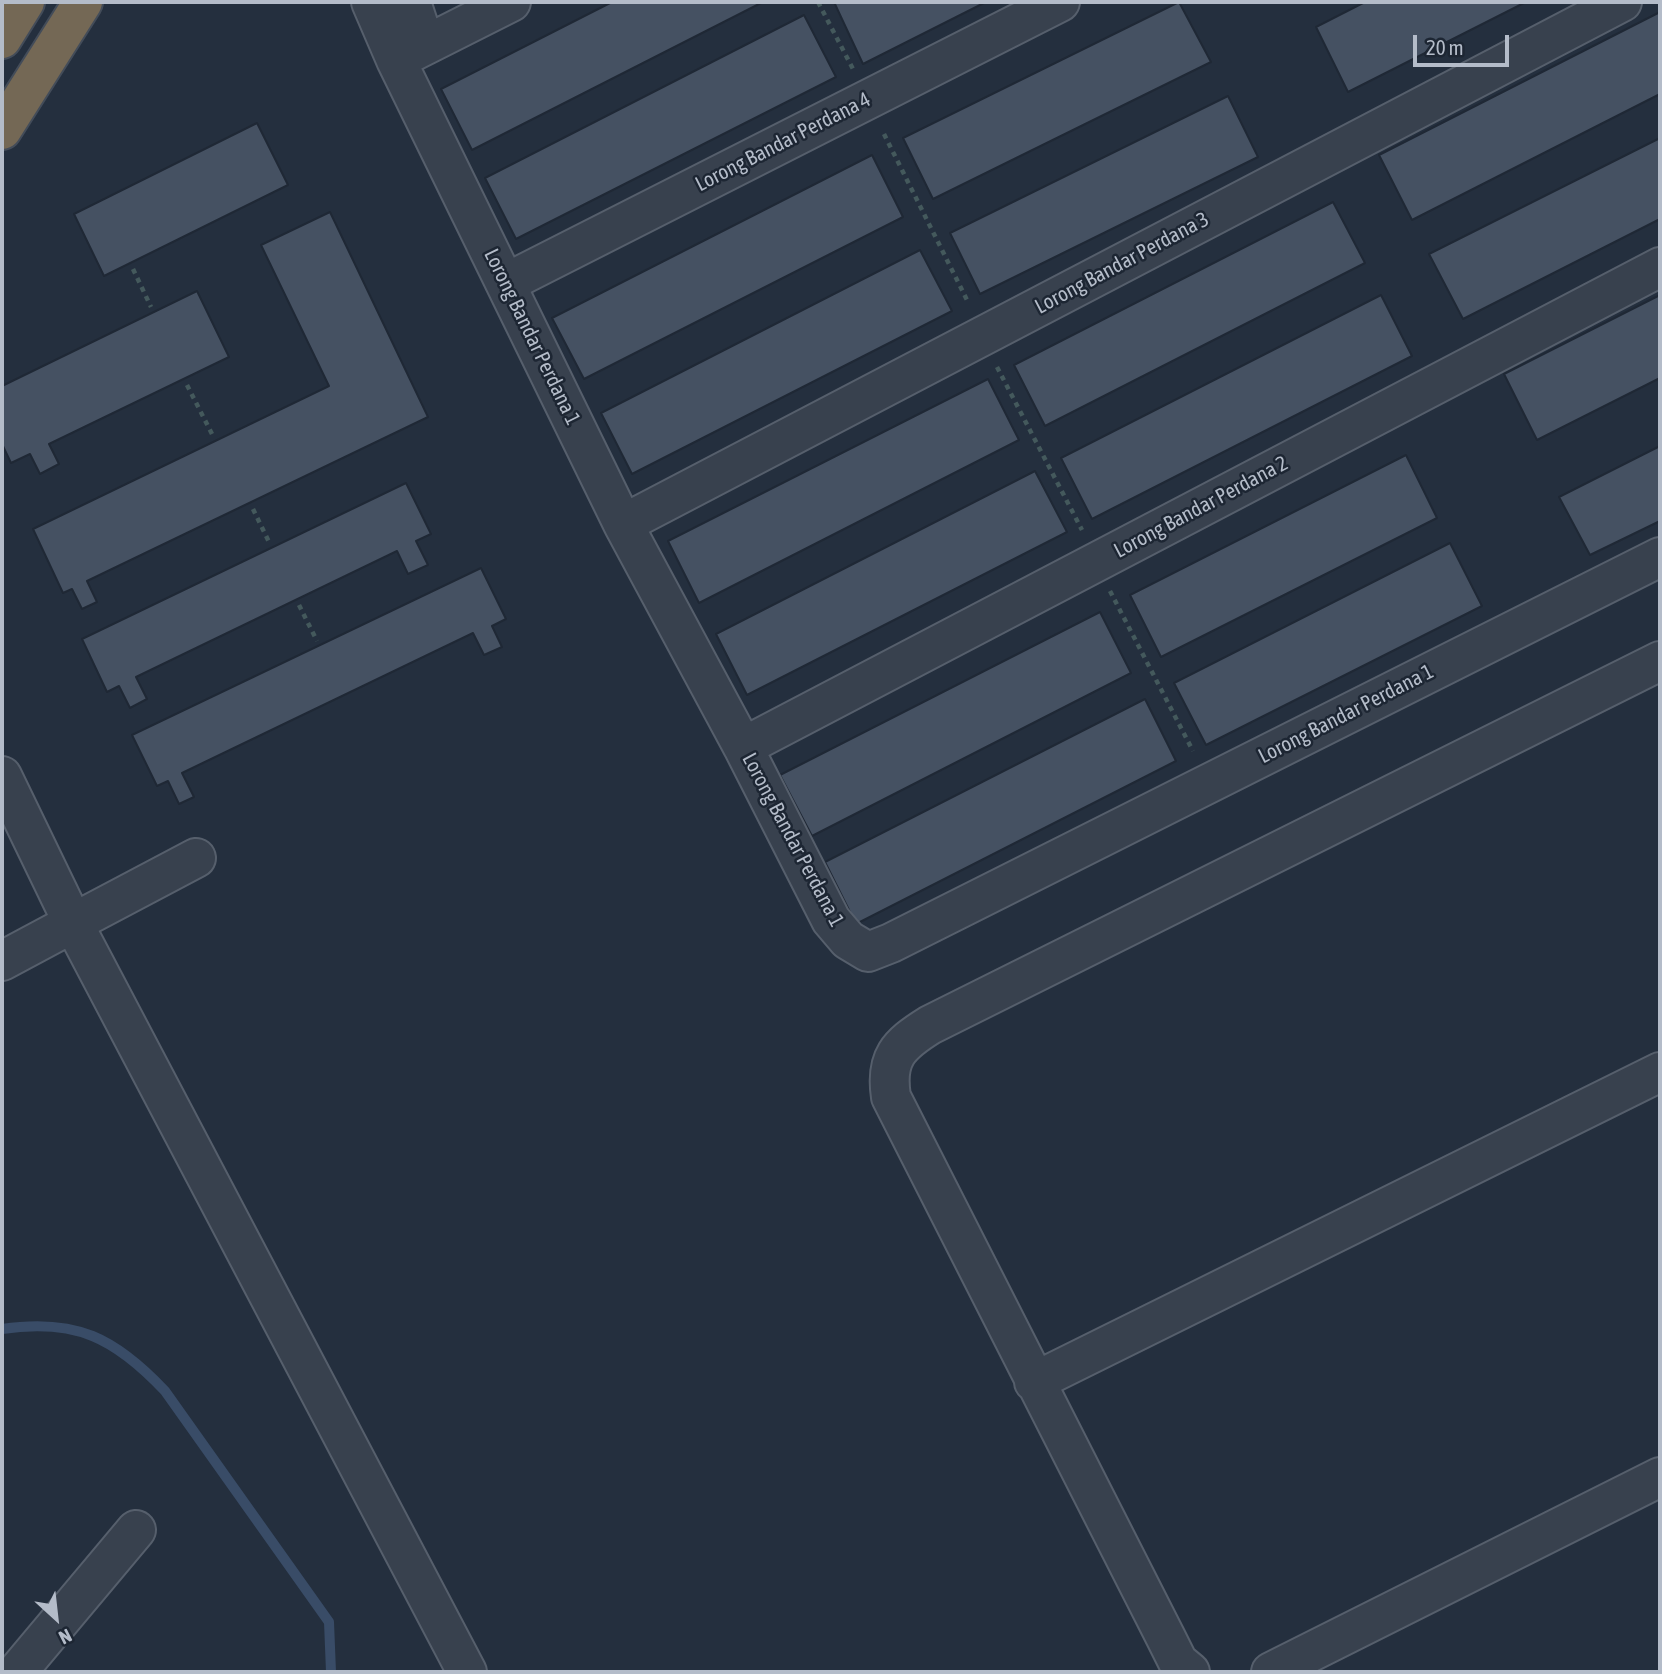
<!DOCTYPE html>
<style>
body{margin:0}
#map{position:relative;width:1662px;height:1674px;overflow:hidden;background:#242f3e;font-family:"Asap Condensed",sans-serif}
canvas{display:block}
.frame{position:absolute;inset:0;border:4px solid #b4bcc9;pointer-events:none}
.north{position:absolute;left:21px;top:1583px;width:70px;height:70px;-webkit-text-stroke:5px #1d2633;paint-order:stroke;rotate:153deg;font-size:19px;font-weight:700;line-height:28px;text-align:center;color:#b4bcc9}
.north::after{content:'';display:block;margin:auto;width:24px;height:32px;background:#b4bcc9;clip-path:polygon(50% 0,100% 100%,50% 72%,0 100%)}
.scale{position:absolute;left:1413px;top:35px;width:96px;height:32px;box-sizing:border-box;border:4px solid #b4bcc9;border-top:0;padding-left:9px;font-size:21px;line-height:24px;white-space:nowrap;color:#b4bcc9;-webkit-text-stroke:5px #1d2633;paint-order:stroke}
</style>
<div id="map">
<canvas width="1662" height="1674"></canvas>
<div class="frame"></div>
<div class="north">N</div>
<div class="scale">20 m</div>
</div>
<script>
const g = document.querySelector('canvas').getContext('2d');
g.lineJoin = 'round';
function trace(path, color, width, dash) {
  g.strokeStyle = color;
  g.lineWidth = width;
  g.lineCap = dash ? 'butt' : 'round';
  g.setLineDash(dash || []);
  g.stroke(path);
}
function fill(path, color) {
  g.fillStyle = color;
  g.fill(path, 'evenodd');
}
function write(font, color, halo, rows, align = 'center') {
  g.font = font + ' "Asap Condensed",sans-serif';
  g.lineWidth = 5;
  g.setLineDash([]);
  g.textBaseline = 'middle';
  g.strokeStyle = halo;
  g.fillStyle = color;
  for (const [text, x, y, turn = 0] of rows) {
    g.save();
    g.translate(x, y);
    g.rotate((+turn || 0) * Math.PI / 180);
    g.textAlign = isNaN(turn) ? turn : align;
    if (halo) g.strokeText(text, 0, 0);
    g.fillText(text, 0, 0);
    g.restore();
  }
}
const stream = new Path2D(`
 M2 1329C76 1318 115 1338 165 1391L329 1622 331 1672`);
const building = new Path2D(`
 M612 2H763L472 150 441 89Z
 M834 2H986L863 64Z
 M1179 2 1211 62 933 199 903 138Z
 M1365 2H1526L1348 92 1316 27Z
 M1660 12V94L1412 220 1379 155Z
 M804 15 836 77 516 239 485 178Z
 M1228 96 1258 157 980 294 950 233Z
 M257 123 288 185 104 276 74 214Z
 M1660 138V219L1463 319 1429 254Z
 M872 155 903 217 584 379 552 318Z
 M1333 202 1365 263 1045 426 1014 365Z
 M330 212 428 417 87 581 97 602 82 609 72 589 63 593 33 529 329 386 261 245Z
 M920 250 952 311 632 474 601 413Z
 M197 291 229 357 49 444 59 464 40 474 30 454 11 463 2 444V386Z
 M1381 295 1412 356 1092 519 1061 458Z
 M1660 295V378L1537 440 1504 374Z
 M988 379 1019 440 699 603 668 541Z
 M1660 446V521L1590 555 1559 497Z
 M1406 455 1437 518 1161 657 1130 595Z
 M1035 471 1067 532 747 695 716 634Z
 M406 483 431 534 416 541 428 565 408 574 397 551 136 677 147 699 130 708 119 686 107 692 82 639Z
 M1450 543 1482 606 1206 745 1174 683Z
 M481 568 506 619 492 626 502 647 484 655 473 633 182 773 194 797 179 804 168 781 157 786 132 735Z
 M1100 612 1131 673 812 836 780 775Z
 M1145 699 1176 761 856 924 825 862Z`);
const path = new Path2D(`
 M818 2 853 69
 M884 134 968 302
 M133 269 151 307
 M997 367 1082 530
 M187 385 212 434
 M253 509 269 542
 M1110 591 1193 751
 M299 605 317 641`);
const minor = new Path2D(`
 M371 2 396 60 623 524 743 747 831 920 848 940 868 952 891 943 1660 557
 M411 2 425 45
 M396 60 511 2
 M506 283 1060 2
 M623 524 1622 2
 M743 747 1660 267
 M2 776 73 923 196 858
 M2 961 73 923 467 1672
 M1034 1382 1660 1072
 M17 1672 136 1530
 M1190 1672 1178 1662 1166 1638 891 1097C885 1058 898 1045 930 1025L1660 661
 M1271 1672 1660 1477`);
const highway = new Path2D(`
 M2 39 25 2
 M2 130 83 2`);
const streetNames = [
 ["Lorong Bandar Perdana 4",783,142,-27],
 ["Lorong Bandar Perdana 3",1122,263,-28],
 ["Lorong Bandar Perdana 1",532,337,64],
 ["Lorong Bandar Perdana 2",1201,507,-28],
 ["Lorong Bandar Perdana 1",1346,714,-27],
 ["Lorong Bandar Perdana 1",793,840,62]
];
trace(stream, '#394c67', 10);
fill(building, '#455162');
trace(building, '#1f2835', 2);
trace(minor, '#565f6c', 42);
trace(highway, '#434c59', 42);
trace(path, '#44595c', 4.5, [5, 5]);
trace(minor, '#38414e', 38);
trace(highway, '#746855', 38);
write('21px', '#b4bcc9', '#1d2633', streetNames);
</script>
